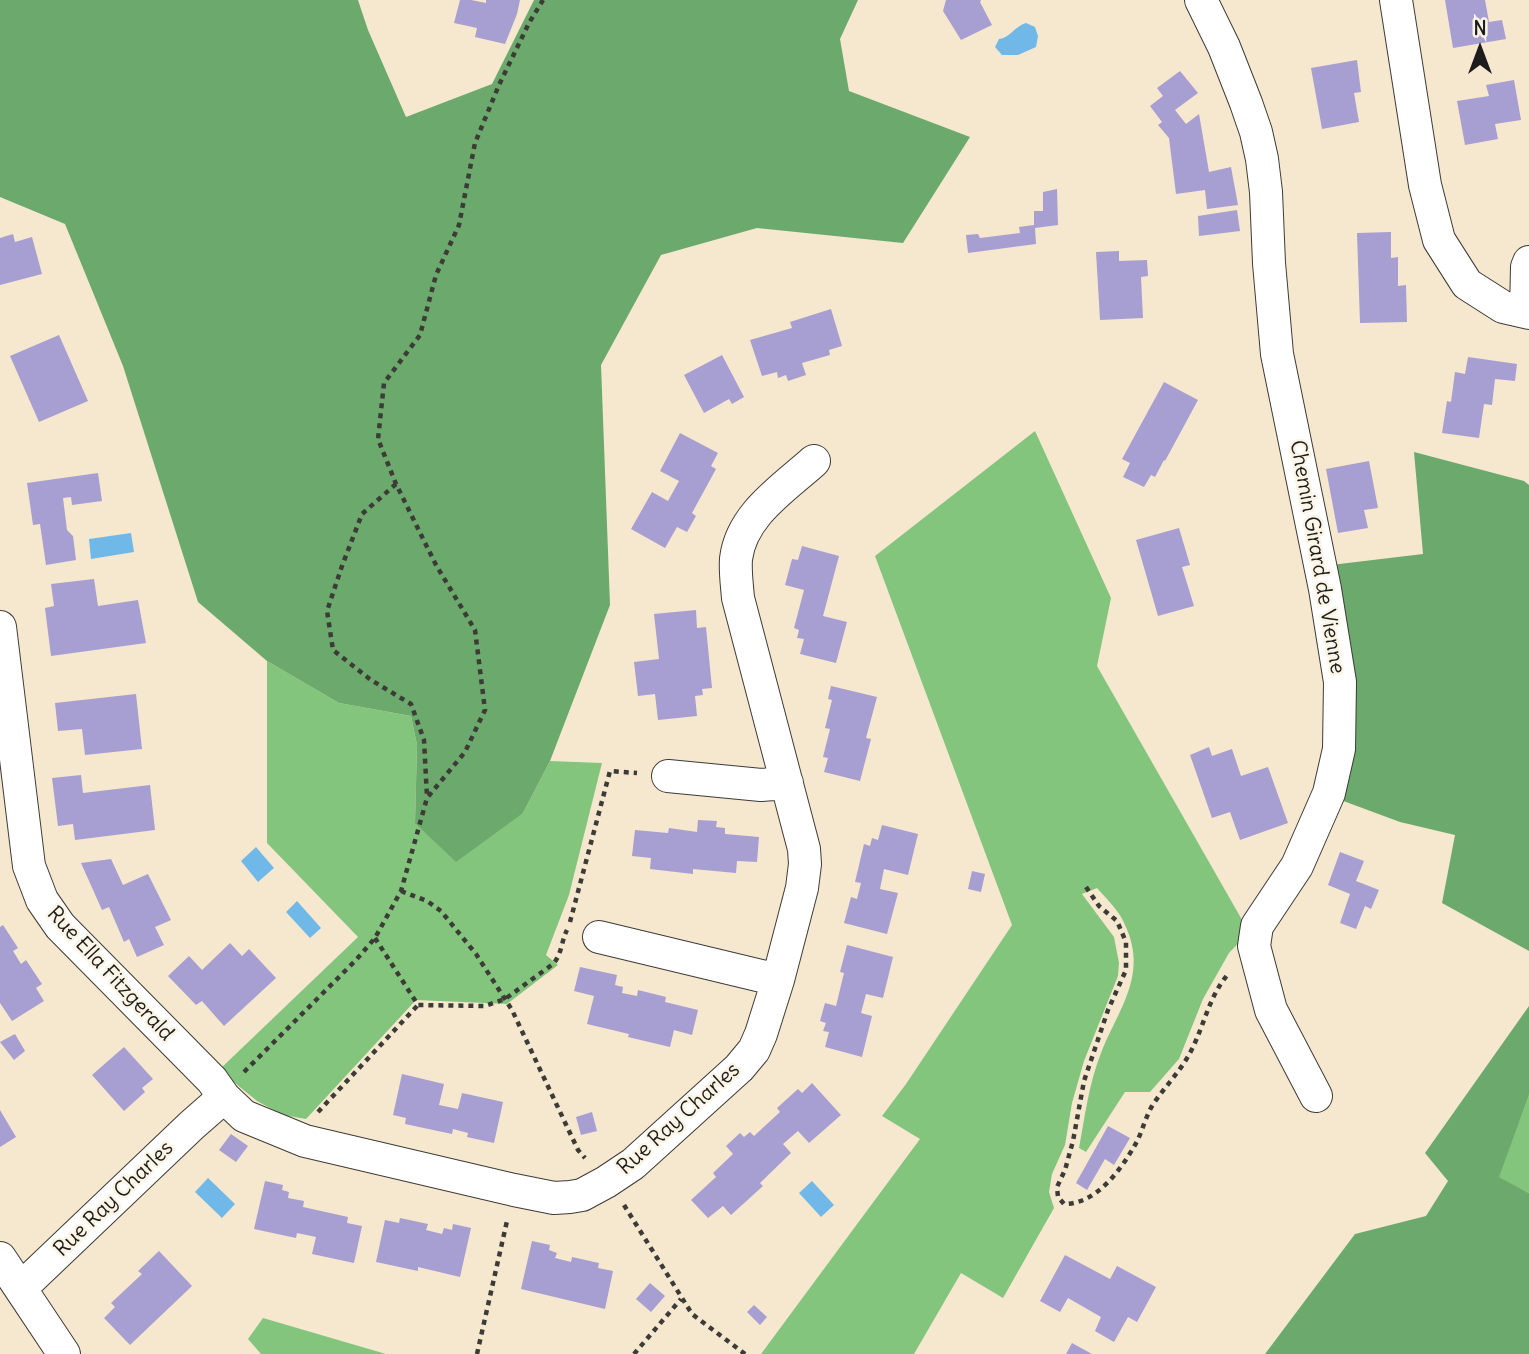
<!DOCTYPE html>
<style>
body{margin:0}
#map{position:relative;width:1529px;height:1354px;overflow:hidden;background:#f6e8cf;font-family:Delius,sans-serif}
canvas{display:block}
.north{position:absolute;left:1445px;top:14px;width:70px;height:70px;-webkit-text-stroke:5px #fcf5e5;paint-order:stroke;rotate:0deg;font-size:19px;font-weight:700;line-height:28px;text-align:center;color:#1c1c1c}
.north::after{content:'';display:block;margin:auto;width:24px;height:32px;background:#1c1c1c;clip-path:polygon(50% 0,100% 100%,50% 72%,0 100%)}
</style>
<div id="map">
<canvas width="1529" height="1354"></canvas>
<div class="north">N</div>
</div>
<script>
const g = document.querySelector('canvas').getContext('2d');
g.lineJoin = 'round';
function fill(path, color) {
  g.fillStyle = color;
  g.fill(path, 'evenodd');
}
function trace(path, color, width, dash) {
  g.strokeStyle = color;
  g.lineWidth = width;
  g.lineCap = dash ? 'butt' : 'round';
  g.setLineDash(dash || []);
  g.stroke(path);
}
function write(font, color, halo, rows, align = 'center') {
  g.font = font + ' Delius,sans-serif';
  g.lineWidth = 5;
  g.setLineDash([]);
  g.textBaseline = 'middle';
  g.strokeStyle = halo;
  g.fillStyle = color;
  for (const [text, x, y, turn = 0] of rows) {
    g.save();
    g.translate(x, y);
    g.rotate((+turn || 0) * Math.PI / 180);
    g.textAlign = isNaN(turn) ? turn : align;
    if (halo) g.strokeText(text, 0, 0);
    g.fillText(text, 0, 0);
    g.restore();
  }
}
const green = new Path2D(`
 M1035 431 1111 598 1097 666 1249 932 1229 953 1203 999 1179 1059 1150 1092H1125L1086 1152 1079 1148C1085 1116 1089 1083 1101 1053 1121 1004 1151 971 1121 917 1115 907 1105 897 1097 888L1082 894 1114 937 1119 963 1118 976 1084 1061 1072 1103 1065 1145 1052 1174 1049 1192 1054 1208 1003 1298 961 1273 914 1354H761L920 1139 882 1116 906 1084 1012 925 875 556Z
 M267 661 339 703 411 716 417 745 415 823 523 813 550 761 602 763 569 895 546 955 558 965 507 1004 416 1000 306 1119 283 1115 257 1101 219 1070 358 937 267 843Z
 M1529 1095V1193L1498 1177Z
 M263 1318 386 1354H261L248 1339Z`);
const forest = new Path2D(`
 M0 0H358L368 30 406 117 492 84 534 0H858L840 39 849 91 970 137 903 243 757 228 661 255 601 365 610 605 550 761 523 813 456 862 415 823 417 745 411 716 339 703 267 661 198 602 123 366 65 224 0 197Z
 M1414 452 1524 481 1529 485V951L1442 903 1455 835 1400 822 1338 799 1331 565 1423 554Z
 M1529 1006V1095L1499 1177 1529 1193V1354H1265L1355 1234 1426 1216 1448 1181 1425 1153Z`);
const water = new Path2D(`
 M1026 23 1035 27 1038 36 1036 47 1018 55H1002L995 47 999 39C1010 38 1015 26 1026 23Z
 M131 533 134 552 91 559 89 539Z
 M256 847 274 868 258 882 241 861Z
 M297 901 321 928 310 938 286 912Z
 M208 1178 235 1204 222 1218 195 1192Z
 M812 1181 834 1205 821 1217 799 1193Z`);
const building = new Path2D(`
 M460 0H471L486 3V0H520L517 14 505 44 475 37 477 28 454 23Z
 M946 0H981L980 2 992 25 961 40 943 11Z
 M1445 0H1485L1489 22 1502 20 1506 39 1453 48Z
 M1357 60 1361 92 1354 93 1359 122 1322 129 1311 68Z
 M1180 71 1198 93 1175 110 1186 124 1199 114 1209 172 1231 167 1238 205 1207 209 1205 190 1176 194 1169 138 1158 125 1162 122 1150 106 1163 96 1157 88Z
 M1514 80 1521 120 1495 124 1498 139 1465 145 1457 101 1489 96 1486 85Z
 M1057 189 1058 225 1035 228 1036 244 968 253 966 235 978 234 980 238 1020 233 1019 227 1034 225V211H1043V192Z
 M1237 210 1240 231 1199 236 1198 216Z
 M1391 232V258L1398 257V286L1406 285 1407 322 1360 323 1357 233Z
 M13 234 15 242 32 237 42 274 0 285V238Z
 M1119 251V261L1147 260 1148 276 1141 277 1143 318 1100 320 1096 252Z
 M831 309 842 346 829 350 830 355 802 363 806 375 788 381 786 375 778 378 777 372 762 376 750 340 792 328 790 322Z
 M59 335 88 401 39 422 10 356Z
 M722 355 744 397 732 404 729 399 704 413 684 375Z
 M1468 357 1517 364 1515 381 1495 379 1492 405 1484 404 1479 438 1442 433 1447 401 1451 402 1455 372 1465 374Z
 M1164 382 1198 400 1165 461 1164 460 1155 477 1151 475 1144 487 1123 477 1130 463 1122 459Z
 M680 433 718 453 711 466 716 469 692 513 696 516 687 532 677 527 665 548 631 529 652 492 668 501 679 481 660 471Z
 M1369 461 1378 508 1364 510 1368 528 1338 533 1326 469Z
 M98 473 102 501 72 505 71 497 63 498 67 530 73 536 76 560 46 565 40 524 33 525 27 483Z
 M1179 528 1190 565 1182 567 1194 606 1158 616 1136 540Z
 M802 546 839 556 823 616 847 622 836 663 800 654 804 639 797 638 799 630 794 628 804 590 785 585 792 559 798 560Z
 M94 579 98 606 138 600 146 643 51 656 45 608 54 606 51 584Z
 M696 610 697 628 706 627 712 688 702 689 703 695 695 696 697 716 658 720 655 694 638 696 634 662 659 659 654 614Z
 M831 686 877 697 866 738 871 739 860 781 824 772 828 758 823 757 830 729 825 728 832 700 828 699Z
 M136 694 142 749 85 755 82 729 58 731 55 703Z
 M1209 747 1212 756 1232 749 1241 776 1268 767 1288 823 1240 840 1230 812 1212 818 1190 755Z
 M81 775 83 793 150 785 155 830 75 840 73 824 58 826 52 778Z
 M698 820 717 821 716 827 725 828V834L759 837 757 862 737 861 736 873 693 869V874L650 869 651 858 632 856 635 830 668 833 669 828 697 832Z
 M882 825 918 834 908 875 884 869 880 889 898 893 887 934 844 923 851 897 857 899 861 883 855 882 864 844 870 846 872 838 878 840Z
 M1340 852 1364 861 1356 881 1379 890 1371 909 1365 906 1356 929 1340 923 1350 894 1328 885Z
 M111 859 123 885 148 874 171 920 155 927 164 945 137 957 129 939 124 942 109 907 102 910 81 863Z
 M972 871 985 874 981 892 968 889Z
 M3 925 18 948 13 951 21 964 26 960 42 984 36 988 44 1001 12 1021 0 1003V927Z
 M230 943 242 956 249 949 276 978 224 1026 202 1001 196 1005 168 976 189 956 202 970Z
 M847 945 893 957 883 998 866 994 861 1013 872 1016 862 1057 825 1047 829 1032 823 1031 826 1023 820 1021 825 1003 836 1006 844 973 840 972Z
 M580 967 617 975 615 985 623 987 622 993 637 996 638 990 666 997 665 1002 698 1010 692 1035 674 1030 670 1047 628 1037 629 1034 587 1024 594 996 574 991Z
 M15 1034 25 1051 14 1060 0 1042Z
 M124 1047 153 1079 142 1088 145 1092 124 1111 92 1075Z
 M402 1074 444 1084 439 1105 458 1109 462 1093 503 1102 494 1143 467 1137 468 1133 453 1129 452 1134 405 1124 406 1118 393 1115Z
 M812 1083 841 1115 809 1143 798 1131 783 1144 791 1153 760 1183 763 1186 731 1215 723 1206 708 1218 691 1200 716 1177 713 1173 733 1154 726 1146 740 1133 744 1137 750 1132 754 1136 780 1112 777 1108 798 1089 802 1093Z
 M0 1110 16 1137 0 1147Z
 M592 1112 597 1131 581 1135 576 1117Z
 M1108 1126 1130 1138 1114 1165 1105 1159 1087 1190 1076 1183Z
 M231 1134 248 1146 236 1162 219 1150Z
 M265 1181 283 1185 282 1190 289 1192 288 1198 304 1201 303 1207 348 1217 347 1223 362 1226 354 1263 312 1254 316 1237 297 1233 296 1238 254 1229Z
 M400 1218 428 1224 426 1230 442 1234 444 1228 452 1230 453 1224 471 1228 460 1277 418 1267V1271L376 1262 385 1220 399 1223Z
 M532 1241 550 1245 549 1250 557 1253 555 1258 571 1262 572 1257 599 1263 598 1268 613 1271 605 1309 521 1289Z
 M159 1251 192 1286 130 1345 104 1318 115 1307 111 1303 142 1274 138 1271Z
 M1065 1255 1110 1279 1117 1266 1156 1287 1137 1322 1128 1317 1114 1342 1095 1331 1101 1317 1068 1298 1060 1312 1040 1301Z
 M650 1283 665 1296 651 1312 636 1299Z
 M754 1305 767 1317 760 1325 747 1312Z
 M1072 1343 1092 1354H1066Z`);
const path = new Path2D(`
 M396 484 362 514 342 566 327 611 333 650 371 680 411 704 424 740 427 797
 M1086 887 1099 906 1117 921 1126 942V970L1108 1010 1084 1081 1073 1141 1065 1170 1057 1187 1058 1197 1064 1204C1096 1204 1120 1171 1135 1145 1142 1133 1145 1118 1152 1106 1165 1086 1182 1070 1192 1049 1205 1023 1209 996 1229 973
 M401 891 427 901 441 911 476 954 512 1010 578 1150 585 1158
 M570 922 610 771 637 773
 M375 938 418 1005 485 1006 505 999 553 964C562 954 561 942 567 930
 M244 1072 356 960 375 938 401 891 427 798 465 752 485 710 475 630 436 565 396 484 378 439 384 383 420 335 436 275 459 225 475 143 499 85 529 23 543 0
 M318 1112 418 1005
 M624 1205 692 1314 745 1354
 M477 1354 507 1221
 M634 1354 681 1299`);
const minor = new Path2D(`
 M1201 0 1224 47 1246 103 1256 132 1262 159 1266 192 1269 263 1277 354 1325 589 1340 682 1339 749 1329 793 1297 866 1257 926 1254 946 1271 1010 1316 1096
 M1396 0 1425 185 1439 240 1467 284 1503 307 1529 313
 M1526 312 1527 267 1529 262
 M0 627 29 866 42 900 60 926 212 1080 224 1097
 M668 776 761 785 787 783
 M599 937 778 980
 M0 1258 64 1354
 M21 1288 192 1125 224 1097 244 1116 305 1141 514 1190 554 1198 570 1197 582 1195 606 1182 633 1164 739 1068 754 1050 761 1034 778 980 802 888 805 864 804 849 738 598C737 585 735 572 736 559 741 515 784 488 814 461`);
const streetNames = [
 ["Chemin Girard de Vienne",1317,557,80],
 ["Rue Ella Fitzgerald",110,974,47],
 ["Rue Ray Charles",679,1119,-42],
 ["Rue Ray Charles",114,1199,-44]
];
fill(green, '#84c57d');
fill(forest, '#6baa6c');
fill(water, '#70b8e8');
fill(building, '#a79ed1');
trace(minor, '#3d3b37', 34);
trace(path, '#3d3b37', 4.5, [5, 5]);
trace(minor, '#fff', 32);
write('21px', '#1c1c1c', '#fcf5e5', streetNames);
</script>
